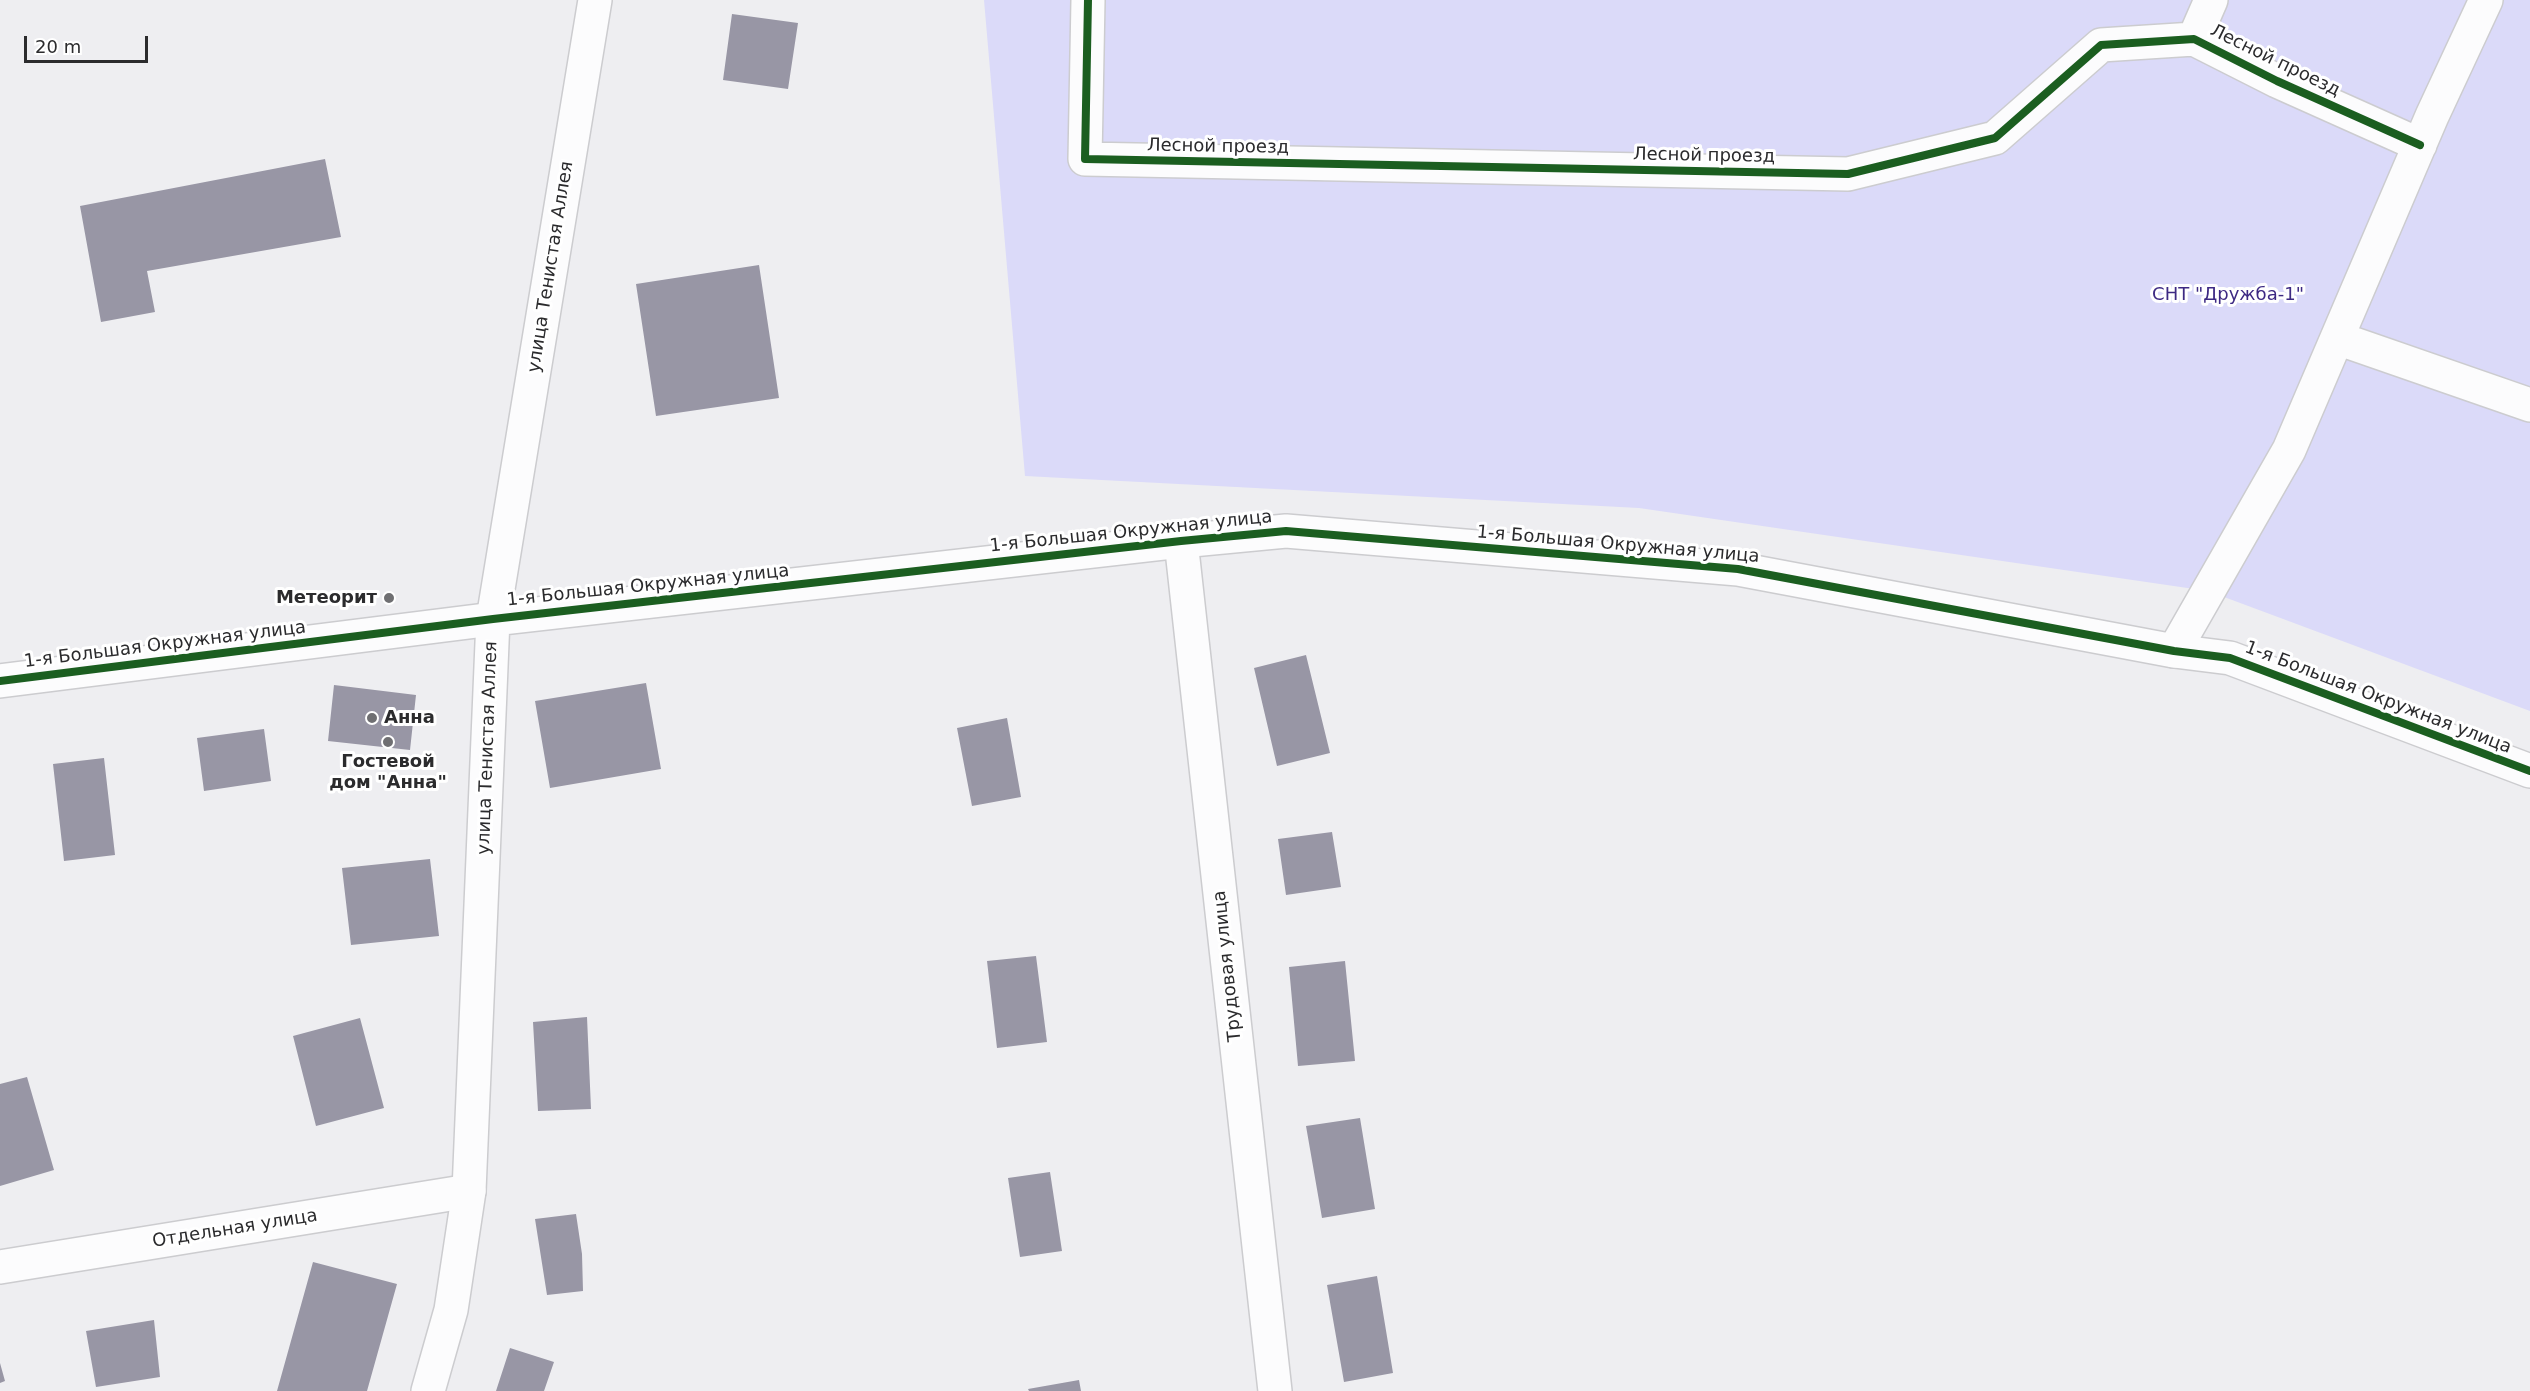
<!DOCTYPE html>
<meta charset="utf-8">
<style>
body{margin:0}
#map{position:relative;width:2530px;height:1391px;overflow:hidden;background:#eeeef1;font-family:"DejaVu Sans",sans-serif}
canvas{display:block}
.scale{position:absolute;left:24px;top:36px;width:124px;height:27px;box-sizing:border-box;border:3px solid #2b2b2d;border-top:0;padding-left:8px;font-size:18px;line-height:21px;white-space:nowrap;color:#2b2b2d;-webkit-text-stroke:4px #fff;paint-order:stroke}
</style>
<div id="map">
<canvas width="2530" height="1391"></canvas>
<div class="scale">20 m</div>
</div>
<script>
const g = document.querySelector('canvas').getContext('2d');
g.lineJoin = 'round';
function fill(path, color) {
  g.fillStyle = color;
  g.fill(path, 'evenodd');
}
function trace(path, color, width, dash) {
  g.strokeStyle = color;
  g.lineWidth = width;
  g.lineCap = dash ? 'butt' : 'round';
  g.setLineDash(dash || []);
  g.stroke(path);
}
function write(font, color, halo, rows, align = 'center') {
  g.font = font + ' "DejaVu Sans",sans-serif';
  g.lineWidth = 6;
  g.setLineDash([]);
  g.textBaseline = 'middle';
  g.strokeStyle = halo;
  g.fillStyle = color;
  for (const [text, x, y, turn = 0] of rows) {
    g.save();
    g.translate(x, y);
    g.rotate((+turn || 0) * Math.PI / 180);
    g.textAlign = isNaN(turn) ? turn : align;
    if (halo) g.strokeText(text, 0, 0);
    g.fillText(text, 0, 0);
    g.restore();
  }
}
const green = new Path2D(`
 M984 0H2530V711L2208 591 1639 508 1025 476Z`);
const building = new Path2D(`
 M732 14 798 23 788 89 723 80Z
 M325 159 341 237 147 271 155 312 101 322 80 206Z
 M759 265 779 398 656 416 636 284Z
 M1306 655 1330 753 1277 766 1254 668Z
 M646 683 661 769 550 788 535 701Z
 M334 685 416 695 410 750 328 741Z
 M1007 718 1021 797 972 806 957 728Z
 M264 729 271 781 204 791 197 738Z
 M104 758 115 855 64 861 53 764Z
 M1332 832 1341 887 1286 895 1278 839Z
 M430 859 439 936 351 945 342 868Z
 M1036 956 1047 1042 997 1048 987 961Z
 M1345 961 1355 1061 1298 1066 1289 967Z
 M587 1017 591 1109 538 1111 533 1022Z
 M360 1018 384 1108 316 1126 293 1036Z
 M27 1077 54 1170 0 1186V1084Z
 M1360 1118 1375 1209 1322 1218 1306 1126Z
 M1050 1172 1062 1251 1020 1257 1008 1178Z
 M576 1214 582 1254 583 1291 547 1295 535 1219Z
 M313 1262 397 1284 367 1391H277Z
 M1377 1276 1393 1373 1344 1382 1327 1285Z
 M154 1320 160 1377 96 1387 86 1331Z
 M510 1348 554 1362 544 1391H496Z
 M0 1363 5 1381 0 1383Z
 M1079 1380 1081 1391H1029L1028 1389Z`);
const street = new Path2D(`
 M1088 0 1085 159 1848 174 1995 138 2101 45 2194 39 2277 81 2420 145
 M2194 39 2211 0
 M2337 338 2530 405
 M1181 541 1275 1391
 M2174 651 2289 450 2432 116 2486 0
 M0 681 493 619
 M0 1267 469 1191`);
const secondary = new Path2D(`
 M493 619 1181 541 1286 531 1738 569 2174 651 2230 658 2530 771
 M428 1391 451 1310 469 1191 493 619 595 0`);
const cycleway = new Path2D(`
 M1088 0 1085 159 1848 174 1995 138 2101 45 2194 39 2277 81 2420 145
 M0 681 493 619 1181 541 1286 531 1738 569 2174 651 2230 658 2530 771`);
const markers = [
 [389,598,6,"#6f6f72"],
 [372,718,6,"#6f6f72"],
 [388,742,6,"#6f6f72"]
];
const streetNames = [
 ["Лесной проезд",2275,61,26],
 ["Лесной проезд",1218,147,1],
 ["Лесной проезд",1704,156,1],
 ["улица Тенистая Аллея",551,267,-81],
 ["1-я Большая Окружная улица",1131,532,-6],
 ["1-я Большая Окружная улица",1618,545,5],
 ["1-я Большая Окружная улица",648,586,-6],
 ["1-я Большая Окружная улица",165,645,-7],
 ["1-я Большая Окружная улица",2378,698,21],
 ["улица Тенистая Аллея",488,748,-88],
 ["Трудовая улица",1228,966,-96],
 ["Отдельная улица",235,1229,-9]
];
const parkNames = [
 ["СНТ \"Дружба-1\"",2228,295]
];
const poiNames = [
 ["Метеорит",377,598],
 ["Анна",384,718,"left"],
 ["Гостевой",388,762,"center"],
 ["дом \"Анна\"",388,783,"center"]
];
fill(green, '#dbdaf9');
fill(building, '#9896a5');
trace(street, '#cccccf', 36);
trace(secondary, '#cccccf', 36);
trace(street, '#fcfcfd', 33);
trace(secondary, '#fcfcfd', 33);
trace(cycleway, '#1b5e20', 8);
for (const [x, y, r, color] of markers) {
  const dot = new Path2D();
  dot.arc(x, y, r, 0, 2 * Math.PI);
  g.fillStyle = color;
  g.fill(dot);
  trace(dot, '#fff', 2);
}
write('18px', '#2b2b2d', '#fff', streetNames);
write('18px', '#3d2983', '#fff', parkNames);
write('bold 18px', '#2b2b2d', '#fff', poiNames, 'right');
</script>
